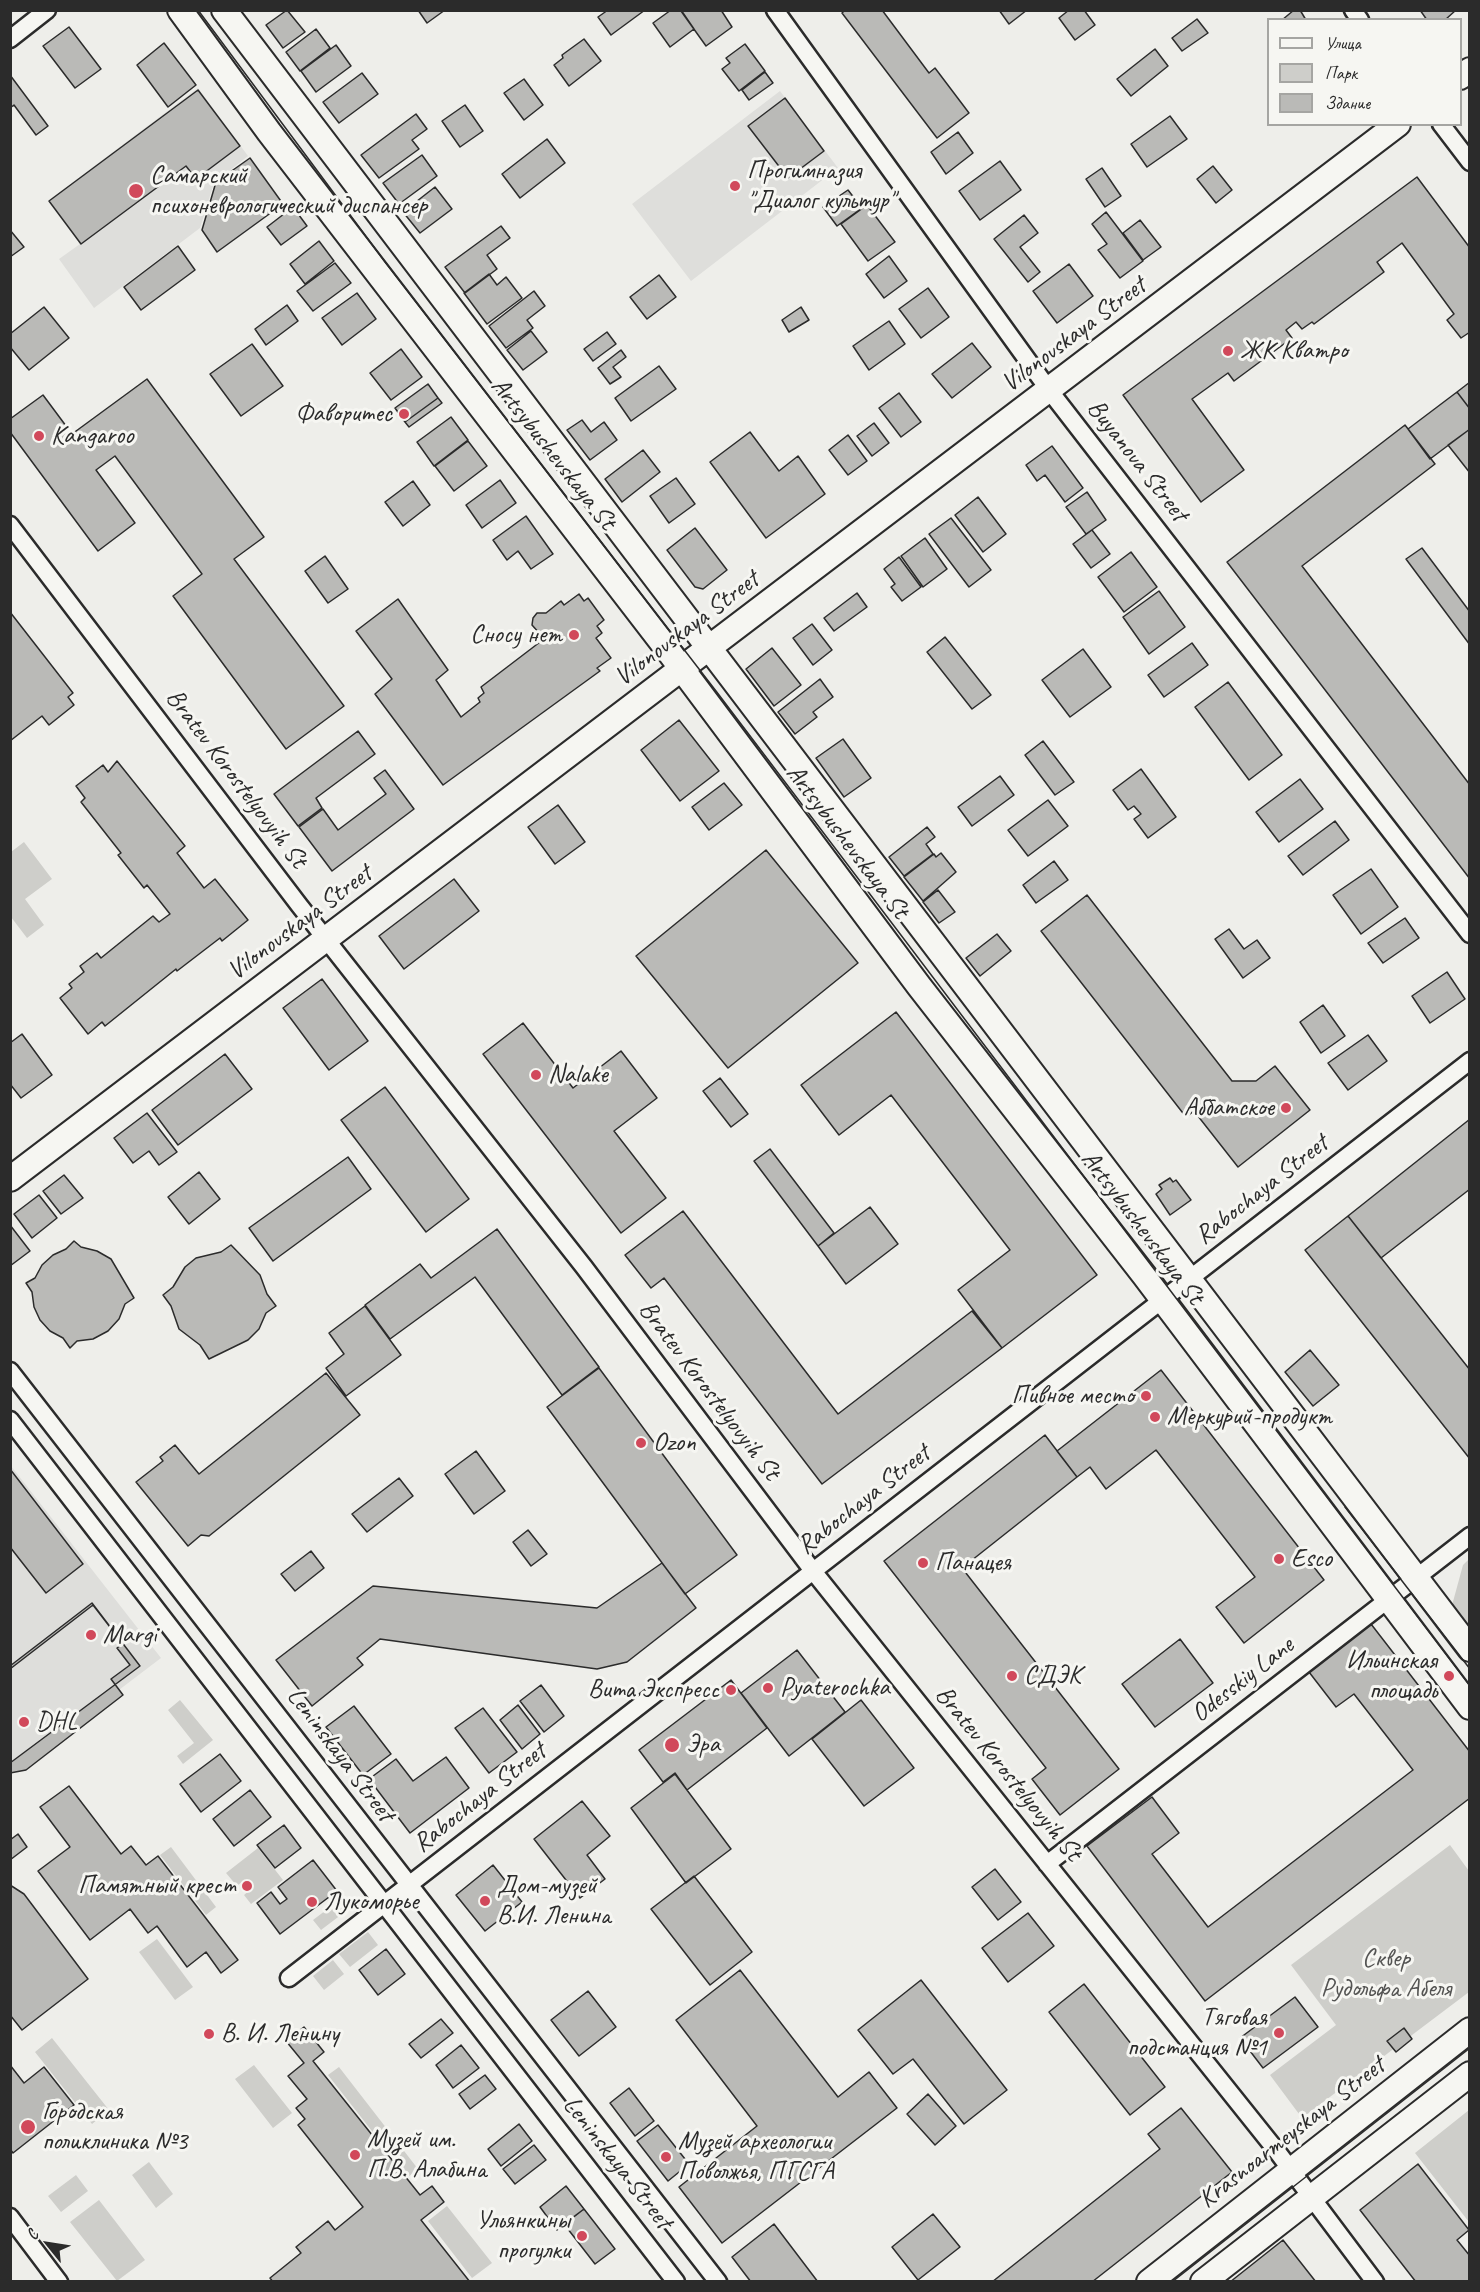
<!DOCTYPE html>
<meta charset="utf-8">
<style>
body{margin:0}
#map{position:relative;width:1480px;height:2292px;overflow:hidden;background:#eeeeea;font-family:Caveat,sans-serif}
canvas{display:block}
.frame{position:absolute;inset:0;border:12px solid #2b2b2b;pointer-events:none}
.legend{position:absolute;left:1267px;top:18px;width:195px;height:108px;box-sizing:border-box;background:#f6f6f2;border:2px solid #a5a5a2;margin:0;padding:8px 10px;list-style:none;font-size:18px;color:#2b2b2b}
.legend li{display:flex;align-items:center;gap:12px;height:30px}
.legend b{width:30px;border:2px solid #a5a5a2}
.north{position:absolute;left:18px;top:2214px;width:60px;height:60px;-webkit-text-stroke:4px #f6f6f2;paint-order:stroke;rotate:300deg;font-size:16px;font-weight:700;line-height:24px;text-align:center;color:#2b2b2b}
.north::after{content:'';display:block;margin:auto;width:21px;height:27px;background:#2b2b2b;clip-path:polygon(50% 0,100% 100%,50% 72%,0 100%)}
</style>
<div id="map">
<canvas width="1480" height="2292"></canvas>
<div class="frame"></div>
<ul class="legend">
<li><b style="height:8px;background:#f6f6f2"></b>Улица</li>
<li><b style="height:16px;background:#cececa"></b>Парк</li>
<li><b style="height:16px;background:#babab7"></b>Здание</li>
</ul>
<div class="north">С</div>
</div>
<script>
const g = document.querySelector('canvas').getContext('2d');
g.lineJoin = 'round';
function fill(path, color) {
  g.fillStyle = color;
  g.fill(path, 'evenodd');
}
function trace(path, color, width, dash) {
  g.strokeStyle = color;
  g.lineWidth = width;
  g.lineCap = dash ? 'butt' : 'round';
  g.setLineDash(dash || []);
  g.stroke(path);
}
function write(font, color, halo, rows, align = 'center') {
  g.font = font + ' Caveat,sans-serif';
  g.lineWidth = 6;
  g.setLineDash([]);
  g.textBaseline = 'middle';
  g.strokeStyle = halo;
  g.fillStyle = color;
  for (const [text, x, y, turn = 0] of rows) {
    g.save();
    g.translate(x, y);
    g.rotate((+turn || 0) * Math.PI / 180);
    g.textAlign = isNaN(turn) ? turn : align;
    if (halo) g.strokeText(text, 0, 0);
    g.fillText(text, 0, 0);
    g.restore();
  }
}
const built = new Path2D(`
 M198 88 248 156 214 183 200 228 94 308 59 259 80 244 49 200Z
 M780 91 838 168 691 281 632 204Z
 M11 1466 161 1658 11 1772Z`);
const green = new Path2D(`
 M24 842 52 879 25 899 44 925 27 938 11 917V852Z
 M1469 1559V1632L1451 1609 1463 1565Z
 M180 1700 213 1740 183 1764 177 1756 194 1743 168 1710Z
 M1450 1845 1469 1871V1992L1302 2118 1270 2075 1336 2025 1291 1965Z
 M171 1847 216 1907 206 1915 160 1855Z
 M258 1848 283 1880 251 1904 244 1895 250 1890V1883L243 1881 237 1886 226 1873Z
 M342 1898 350 1908 321 1930 313 1920Z
 M368 1932 378 1945 350 1967 339 1954Z
 M157 1939 193 1987 175 2000 139 1952Z
 M333 1960 344 1974 324 1990 313 1976Z
 M52 2038 109 2110 92 2124 35 2052Z
 M254 2065 292 2113 273 2128 235 2079Z
 M339 2067 418 2169 408 2177 328 2075Z
 M1469 2110V2222L1415 2153Z
 M149 2162 173 2194 156 2208 132 2175Z
 M76 2175 88 2191 61 2212 48 2196Z
 M99 2200 145 2260 117 2281 70 2222Z
 M447 2206 492 2263 472 2278 428 2221Z`);
const building = new Path2D(`
 M287 10 305 32 283 48 266 25Z
 M418 10H445L427 23Z
 M608 10H645L611 35 598 17Z
 M671 10H681L694 29 670 47 653 23Z
 M721 10 732 27 706 46 681 11Z
 M845 10H882L929 73 935 68 969 113 937 138 842 13Z
 M999 10H1027L1009 24Z
 M1069 10H1084L1095 25 1075 40 1059 18Z
 M1294 10H1300L1306 20H1282Z
 M1420 10H1456L1445 20H1427Z
 M1197 19 1208 33 1182 51 1172 38Z
 M69 27 101 69 75 88 43 46Z
 M316 29 330 48 300 71 286 52Z
 M584 39 601 61 569 86 554 65 563 58 562 55Z
 M164 43 196 85 168 107 137 65Z
 M745 44 765 71 739 91 722 69 730 63 726 58Z
 M336 45 351 66 316 92 301 71Z
 M1155 49 1168 66 1131 96 1117 79Z
 M765 72 773 83 749 100 742 90Z
 M362 73 378 94 339 123 323 102Z
 M10 75 48 126 36 135 14 105 10 108Z
 M524 79 543 105 524 120 504 93Z
 M198 90 240 146 196 179 186 166 81 244 49 201Z
 M785 98 824 151 788 178 748 126Z
 M465 105 483 131 460 147 442 121Z
 M416 114 427 129 412 140 419 149 379 178 361 155Z
 M1170 116 1187 139 1147 167 1131 144Z
 M958 132 973 153 946 174 931 152Z
 M547 139 565 163 520 198 502 174Z
 M422 155 437 176 399 204 383 183Z
 M250 158 283 204 217 252 202 230 216 182Z
 M1000 161 1021 190 980 220 959 191Z
 M1213 166 1232 190 1216 203 1197 179Z
 M1102 168 1121 196 1105 207 1086 179Z
 M1417 177 1470 248V332L1461 338 1447 320 1454 314 1402 243 1377 262 1384 272 1314 324 1312 322 1302 329 1296 322 1286 330 1292 338 1234 381 1228 373 1192 399 1244 470 1201 502 1123 395Z
 M435 187 452 209 420 233 403 212Z
 M848 190 862 208 837 226 823 207Z
 M867 205 895 242 868 261 841 224Z
 M293 207 307 226 281 245 267 227Z
 M1106 212 1143 261 1120 278 1098 250 1107 244 1092 224Z
 M1024 215 1038 233 1020 247 1040 272 1028 282 994 239Z
 M1140 220 1161 247 1143 260 1123 233Z
 M501 226 510 238 487 255 497 269 465 293 445 267Z
 M10 230 24 247 10 257Z
 M319 241 334 261 305 284 290 264Z
 M178 246 195 270 141 310 124 287Z
 M889 256 907 281 884 298 866 274Z
 M335 263 351 283 313 311 297 291Z
 M1069 264 1093 296 1057 323 1033 291Z
 M489 274 497 285 506 277 522 298 487 324 464 293Z
 M659 275 676 297 647 319 630 297Z
 M928 288 949 317 921 338 899 309Z
 M534 291 545 306 527 320 533 328 506 348 489 326Z
 M357 293 376 319 342 345 322 318Z
 M287 305 298 321 266 345 255 329Z
 M44 307 69 338 29 370 10 347V334Z
 M801 307 809 320 789 332 782 320Z
 M889 321 905 344 869 370 853 346Z
 M531 331 547 352 523 370 507 350Z
 M607 332 616 344 593 361 584 349Z
 M972 343 991 367 952 398 932 374Z
 M252 344 283 386 241 416 210 374Z
 M401 349 422 377 391 400 370 373Z
 M621 350 626 357 613 367 621 377 610 384 598 368Z
 M659 366 676 389 631 421 615 398Z
 M147 379 264 537 234 559 344 706 286 749 173 596 202 574 115 456 96 470 135 523 98 551 10 432V419L43 395 72 434Z
 M1470 382V409L1457 392Z
 M428 384 438 398 405 422 395 408Z
 M1457 392 1470 409V429L1430 459 1408 429Z
 M899 393 921 422 901 437 879 408Z
 M438 398 442 403 409 427 405 422Z
 M451 417 468 440 434 466 417 442Z
 M582 420 591 432 604 422 617 440 590 460 567 430Z
 M874 423 889 443 872 456 857 436Z
 M1405 425 1435 464 1302 566 1470 785V879L1227 562Z
 M1470 429V473L1448 445Z
 M750 432 779 471 798 456 825 494 766 538 710 462Z
 M848 435 867 461 848 475 829 450Z
 M468 441 487 466 454 491 435 466Z
 M1052 446 1083 488 1065 502 1045 475 1037 481 1026 465Z
 M643 450 660 472 622 502 605 479Z
 M676 478 695 504 669 523 650 496Z
 M500 480 516 503 482 528 466 505Z
 M413 481 430 505 403 526 385 502Z
 M1087 492 1106 520 1086 534 1066 507Z
 M978 497 1006 534 983 552 955 515Z
 M526 516 553 554 531 569 518 551 507 560 493 540Z
 M951 518 991 570 969 587 929 534Z
 M695 528 727 570 703 589 695 587 667 550Z
 M1092 530 1110 554 1091 568 1073 544Z
 M925 538 947 569 923 587 901 556Z
 M1422 548 1470 612V645L1406 559Z
 M1131 552 1157 587 1124 612 1098 577Z
 M325 556 348 589 328 603 305 571Z
 M899 557 921 587 902 601 891 587 895 584 884 569Z
 M1159 591 1185 627 1149 654 1123 617Z
 M857 593 867 607 834 631 824 618Z
 M579 594 584 601 588 598 604 620 597 626 602 633 596 638 611 658 597 668 600 671 443 785 375 694 392 679 356 631 398 599 448 670 436 680 461 717 480 702 478 698 484 693 481 687 540 642 538 639 540 634 532 625 533 618 537 613H546L561 601 564 605Z
 M10 612 73 693 68 697 74 705 49 725 42 716 10 741Z
 M812 624 832 650 813 665 793 638Z
 M945 637 991 695 972 709 927 652Z
 M1192 643 1208 665 1164 697 1148 675Z
 M772 648 801 685 774 706 746 669Z
 M1083 649 1111 687 1070 717 1042 680Z
 M820 679 833 697 813 712 817 717 795 734 778 712Z
 M1228 682 1282 755 1249 780 1195 707Z
 M679 720 719 771 680 801 641 750Z
 M358 731 375 754 316 798 322 808 298 826 274 794Z
 M843 739 871 778 844 797 816 758Z
 M1043 741 1074 782 1055 795 1025 755Z
 M117 761 185 846 177 853 204 888 215 879 248 920 222 941 220 938 177 971 176 969 105 1026 102 1022 88 1034 60 998 72 988 69 984 84 972 80 966 97 953 101 958 153 916 159 922 170 914 147 885 144 888 118 855 121 853 81 802 85 798 76 786 103 765 108 772Z
 M1141 769 1176 817 1148 838 1134 819 1141 814 1134 806 1128 810 1113 790Z
 M385 770 414 809 332 871 299 827 323 809 338 830 386 794 374 778Z
 M1000 776 1014 795 972 826 958 807Z
 M1300 779 1323 809 1279 842 1256 812Z
 M724 783 742 805 709 830 692 807Z
 M1048 800 1068 826 1028 856 1008 830Z
 M558 805 585 842 555 864 528 827Z
 M1335 821 1349 840 1303 875 1288 856Z
 M927 827 935 837 926 844 933 854 904 876 889 857Z
 M766 850 858 963 728 1068 636 956Z
 M941 853 956 872 923 901 904 877 934 854 936 857Z
 M1054 861 1068 880 1036 903 1023 885Z
 M1371 869 1398 907 1361 934 1333 895Z
 M454 879 479 911 404 969 379 936Z
 M938 890 955 912 939 923 923 902Z
 M1087 895 1232 1081H1256L1275 1066 1310 1110 1238 1167 1194 1111 1186 1117 1041 931Z
 M1405 918 1419 938 1383 963 1368 943Z
 M1229 929 1244 949 1257 940 1270 958 1243 978 1215 939Z
 M997 934 1011 951 980 976 966 958Z
 M1447 972 1465 999 1430 1023 1412 996Z
 M322 979 368 1041 329 1070 283 1008Z
 M1323 1005 1345 1036 1321 1053 1300 1022Z
 M896 1012 1097 1275 1002 1348 958 1290 1010 1250 891 1095 839 1135 801 1085Z
 M523 1023 573 1088 621 1051 657 1098 614 1131 666 1198 621 1233 483 1054Z
 M22 1034 52 1075 21 1098 10 1084V1043Z
 M1368 1035 1387 1061 1348 1090 1328 1063Z
 M225 1054 252 1089 178 1145 152 1110Z
 M720 1078 748 1114 731 1127 703 1091Z
 M385 1087 469 1199 426 1232 341 1120Z
 M147 1113 177 1152 159 1165 149 1151 133 1163 114 1138Z
 M1470 1119V1189L1381 1258 1348 1216Z
 M770 1149 834 1233 818 1246 754 1161Z
 M348 1157 371 1189 273 1261 249 1228Z
 M199 1172 220 1199 189 1224 168 1197Z
 M64 1175 83 1198 61 1214 43 1191Z
 M1170 1178 1173 1182 1176 1180 1191 1200 1170 1215 1156 1194 1162 1189 1159 1185Z
 M39 1195 57 1218 32 1238 14 1214Z
 M870 1207 898 1244 846 1284 818 1246Z
 M683 1211 838 1414 972 1311 1002 1348 822 1484 664 1278 651 1288 625 1255Z
 M1348 1216 1470 1370V1459L1305 1250Z
 M10 1225 30 1251 10 1266Z
 M497 1229 599 1367 562 1395 475 1277 390 1339 365 1305 420 1264 431 1278Z
 M74 1241 81 1247 97 1251 111 1259 134 1298 125 1304 119 1319 108 1331 93 1339 77 1341 70 1348 63 1338 50 1331 40 1320 34 1307 32 1292 26 1283 35 1278 42 1265 53 1255 66 1249Z
 M231 1245 260 1275 267 1294 276 1306 266 1313 259 1329 248 1340 209 1359 200 1345 179 1329 171 1306 163 1295 173 1287 185 1267 196 1258 221 1252Z
 M365 1306 401 1355 346 1396 326 1368 344 1354 329 1333Z
 M1310 1350 1339 1385 1313 1406 1285 1372Z
 M599 1368 737 1555 685 1594 547 1407Z
 M1161 1370 1324 1580 1244 1643 1216 1607 1255 1577 1156 1450 1106 1489 1090 1467 1077 1477 1057 1451Z
 M326 1373 360 1415 209 1536 201 1535 188 1546 136 1482 163 1461 160 1457 175 1445 199 1474Z
 M1045 1435 1077 1477 962 1568 1119 1769 1060 1815 1032 1779 1046 1768 884 1561Z
 M476 1451 505 1491 474 1514 445 1474Z
 M10 1469 83 1564 46 1593 10 1547Z
 M399 1478 413 1496 367 1532 352 1514Z
 M528 1530 547 1554 531 1566 513 1542Z
 M311 1551 324 1568 295 1591 281 1574Z
 M662 1563 696 1608 627 1662 597 1669 380 1639 357 1658 363 1665 312 1706 276 1660 373 1586 597 1608Z
 M92 1603 140 1666 10 1763V1666Z
 M93 1605 123 1644 117 1648 130 1665 111 1679 123 1695 26 1770 10 1773V1669Z
 M1371 1624 1470 1752V1798L1205 2001 1087 1846 1152 1797 1179 1833 1152 1854 1208 1927 1413 1770 1354 1694 1336 1707 1309 1672Z
 M1180 1639 1213 1683 1155 1727 1122 1684Z
 M797 1650 845 1712 789 1756 741 1693Z
 M731 1680 767 1728 687 1790 675 1773 663 1782 639 1750Z
 M541 1685 564 1716 544 1732 520 1701Z
 M861 1700 914 1768 864 1806 812 1739Z
 M518 1705 540 1734 522 1749 500 1720Z
 M354 1706 391 1754 363 1775 326 1727Z
 M483 1708 517 1752 489 1773 455 1728Z
 M220 1754 241 1781 201 1812 180 1784Z
 M446 1757 469 1788 410 1833 369 1779 396 1759 413 1781Z
 M675 1774 731 1849 686 1883 631 1808Z
 M69 1786 121 1854 131 1846 146 1865 158 1856 238 1960 221 1973 206 1952 187 1967 157 1926 148 1933 130 1909 90 1940 38 1871 70 1847 40 1807Z
 M250 1790 271 1817 234 1846 213 1819Z
 M582 1801 610 1836 587 1855 605 1879 580 1898 534 1839Z
 M284 1825 301 1848 275 1868 257 1845Z
 M18 1834 27 1847 10 1860V1840Z
 M313 1860 337 1891 280 1934 257 1903 271 1892 280 1904 287 1899 278 1887Z
 M493 1865 522 1902 485 1931 456 1895Z
 M995 1869 1021 1902 998 1920 972 1887Z
 M694 1876 752 1952 710 1985 651 1909Z
 M10 1885 24 1894 88 1979 22 2030 10 2015Z
 M1028 1913 1054 1946 1008 1982 982 1948Z
 M386 1949 405 1974 378 1995 359 1970Z
 M740 1970 838 2097 869 2072 897 2108 722 2243 679 2187 757 2126 676 2020Z
 M921 1980 1007 2090 964 2124 913 2059 893 2074 858 2030Z
 M1084 1984 1165 2087 1130 2115 1049 2012Z
 M588 1991 616 2027 579 2056 551 2020Z
 M1295 1997 1318 2027 1263 2068 1240 2038Z
 M441 2019 453 2033 421 2058 409 2044Z
 M304 2027 324 2052 313 2061 420 2195 432 2186 444 2202 421 2220 470 2282H273L270 2278 301 2253 296 2247 328 2221 335 2230 363 2207 298 2125 305 2119 296 2108 307 2099 288 2076 304 2063 286 2041Z
 M1404 2028 1412 2039 1396 2052 1387 2041Z
 M461 2045 479 2068 453 2088 436 2065Z
 M10 2065 24 2083 44 2067 74 2105 13 2153 10 2149Z
 M485 2075 496 2089 470 2109 459 2094Z
 M629 2088 654 2121 635 2136 610 2103Z
 M928 2094 956 2126 935 2145 907 2114Z
 M1181 2108 1232 2172 1092 2282H992L1160 2149 1148 2134Z
 M519 2124 532 2141 501 2166 488 2149Z
 M658 2125 689 2164 668 2181 637 2141Z
 M534 2145 546 2160 515 2184 503 2169Z
 M1418 2164 1469 2230 1457 2240 1470 2256V2282H1416L1360 2210Z
 M566 2186 584 2209 557 2230 540 2207Z
 M584 2209 615 2249 595 2264 564 2224Z
 M933 2214 960 2247 918 2280 892 2247Z
 M774 2224 818 2282H751L732 2257Z
 M1283 2240 1316 2282H1230Z`);
const minor = new Path2D(`
 M775 10 1049 390 1470 934
 M1353 10 1360 20
 M10 39 47 10
 M1441 124 1470 162
 M10 525 299 905 584 1267 813 1571 1276 2150 1375 2282
 M10 1371C247 1674 480 1980 718 2282
 M10 1420 676 2282
 M1047 1864 1470 1536
 M289 1978 1470 1061
 M10 2217 59 2282`);
const secondary = new Path2D(`
 M180 10 269 132 664 645 919 986 1144 1275 1470 1707
 M224 10 1470 1649
 M1460 77 1470 70
 M10 1179 1398 124
 M1149 2282 1470 2030
 M1203 2282 1470 2074`);
const tram = new Path2D(`
 M198 10 385 262 716 691 1470 1686
 M1345 1507 1470 1669
 M1172 2282 1470 2048`);
const markers = [
 [735,186,6,"#d1495b"],
 [136,191,8,"#d1495b"],
 [1228,351,6,"#d1495b"],
 [404,414,6,"#d1495b"],
 [39,436,6,"#d1495b"],
 [574,635,6,"#d1495b"],
 [536,1075,6,"#d1495b"],
 [1286,1108,6,"#d1495b"],
 [1146,1396,6,"#d1495b"],
 [1155,1417,6,"#d1495b"],
 [641,1443,6,"#d1495b"],
 [1279,1559,6,"#d1495b"],
 [923,1563,6,"#d1495b"],
 [91,1635,6,"#d1495b"],
 [1012,1676,6,"#d1495b"],
 [1449,1676,6,"#d1495b"],
 [768,1688,6,"#d1495b"],
 [731,1690,6,"#d1495b"],
 [24,1722,6,"#d1495b"],
 [672,1745,8,"#d1495b"],
 [247,1886,6,"#d1495b"],
 [485,1901,6,"#d1495b"],
 [312,1902,6,"#d1495b"],
 [1279,2033,6,"#d1495b"],
 [209,2034,6,"#d1495b"],
 [28,2127,8,"#d1495b"],
 [355,2155,6,"#d1495b"],
 [666,2157,6,"#d1495b"],
 [582,2236,6,"#d1495b"]
];
const poiNames = [
 ["Прогимназия",747,171],
 ["\"Диалог культур\"",747,201],
 ["Самарский",150,176],
 ["психоневрологический диспансер",150,206],
 ["ЖК Кватро",1240,351],
 ["Фаворитес",392,414,"right"],
 ["Kangaroo",51,436],
 ["Сносу нет",562,635,"right"],
 ["Nalake",548,1075],
 ["Аббатское",1274,1108,"right"],
 ["Пивное место",1134,1396,"right"],
 ["Меркурий-продукт",1167,1417],
 ["Ozon",653,1443],
 ["Esco",1291,1559],
 ["Панацея",935,1563],
 ["Margi",103,1635],
 ["Ильинская",1437,1661,"right"],
 ["площадь",1437,1691,"right"],
 ["СДЭК",1024,1676],
 ["Pyaterochka",780,1688],
 ["Вита Экспресс",719,1690,"right"],
 ["DHL",36,1722],
 ["Эра",686,1745],
 ["Памятный крест",235,1886,"right"],
 ["Дом-музей",497,1886],
 ["В.И. Ленина",497,1916],
 ["Лукоморье",324,1902],
 ["Тяговая",1267,2018,"right"],
 ["подстанция №1",1267,2048,"right"],
 ["В. И. Ленину",221,2034],
 ["Городская",42,2112],
 ["поликлиника №3",42,2142],
 ["Музей им.",367,2140],
 ["П.В. Алабина",367,2170],
 ["Музей археологии",678,2142],
 ["Поволжья, ПГСГА",678,2172],
 ["Ульянкины",570,2221,"right"],
 ["прогулки",570,2251,"right"]
];
const streetNames = [
 ["Vilonovskaya Street",1074,335,-37],
 ["Artsybushevskaya St",553,454,52],
 ["Buyanova Street",1137,461,52],
 ["Vilonovskaya Street",687,629,-37],
 ["Bratev Korostelyovyih St",236,779,53],
 ["Artsybushevskaya St",847,842,53],
 ["Vilonovskaya Street",300,923,-37],
 ["Rabochaya Street",1262,1190,-38],
 ["Artsybushevskaya St",1142,1228,53],
 ["Bratev Korostelyovyih St",709,1391,53],
 ["Rabochaya Street",864,1500,-38],
 ["Odesskiy Lane",1243,1680,-38],
 ["Leninskaya Street",340,1755,53],
 ["Bratev Korostelyovyih St",1008,1774,51],
 ["Rabochaya Street",480,1798,-38],
 ["Krasnoarmeyskaya Street",1292,2133,-38],
 ["Leninskaya Street",617,2163,52]
];
const parkNames = [
 ["Сквер",1386,1959],
 ["Рудольфа Абеля",1386,1989]
];
fill(built, '#dededb');
fill(green, '#cececa');
fill(building, '#babab7');
trace(building, '#2b2b2b', 1.5);
trace(minor, '#2b2b2b', 21);
trace(secondary, '#2b2b2b', 28);
trace(minor, '#f6f6f2', 16);
trace(secondary, '#f6f6f2', 24);
trace(tram, '#2b2b2b', 1.5);
for (const [x, y, r, color] of markers) {
  const dot = new Path2D();
  dot.arc(x, y, r, 0, 2 * Math.PI);
  g.fillStyle = color;
  g.fill(dot);
  trace(dot, '#f6f6f2', 2);
}
write('26px', '#2b2b2b', '#f6f6f2', poiNames, 'left');
write('26px', '#2b2b2b', '#f6f6f2', streetNames);
write('26px', '#545453', '#f6f6f2', parkNames);
</script>
